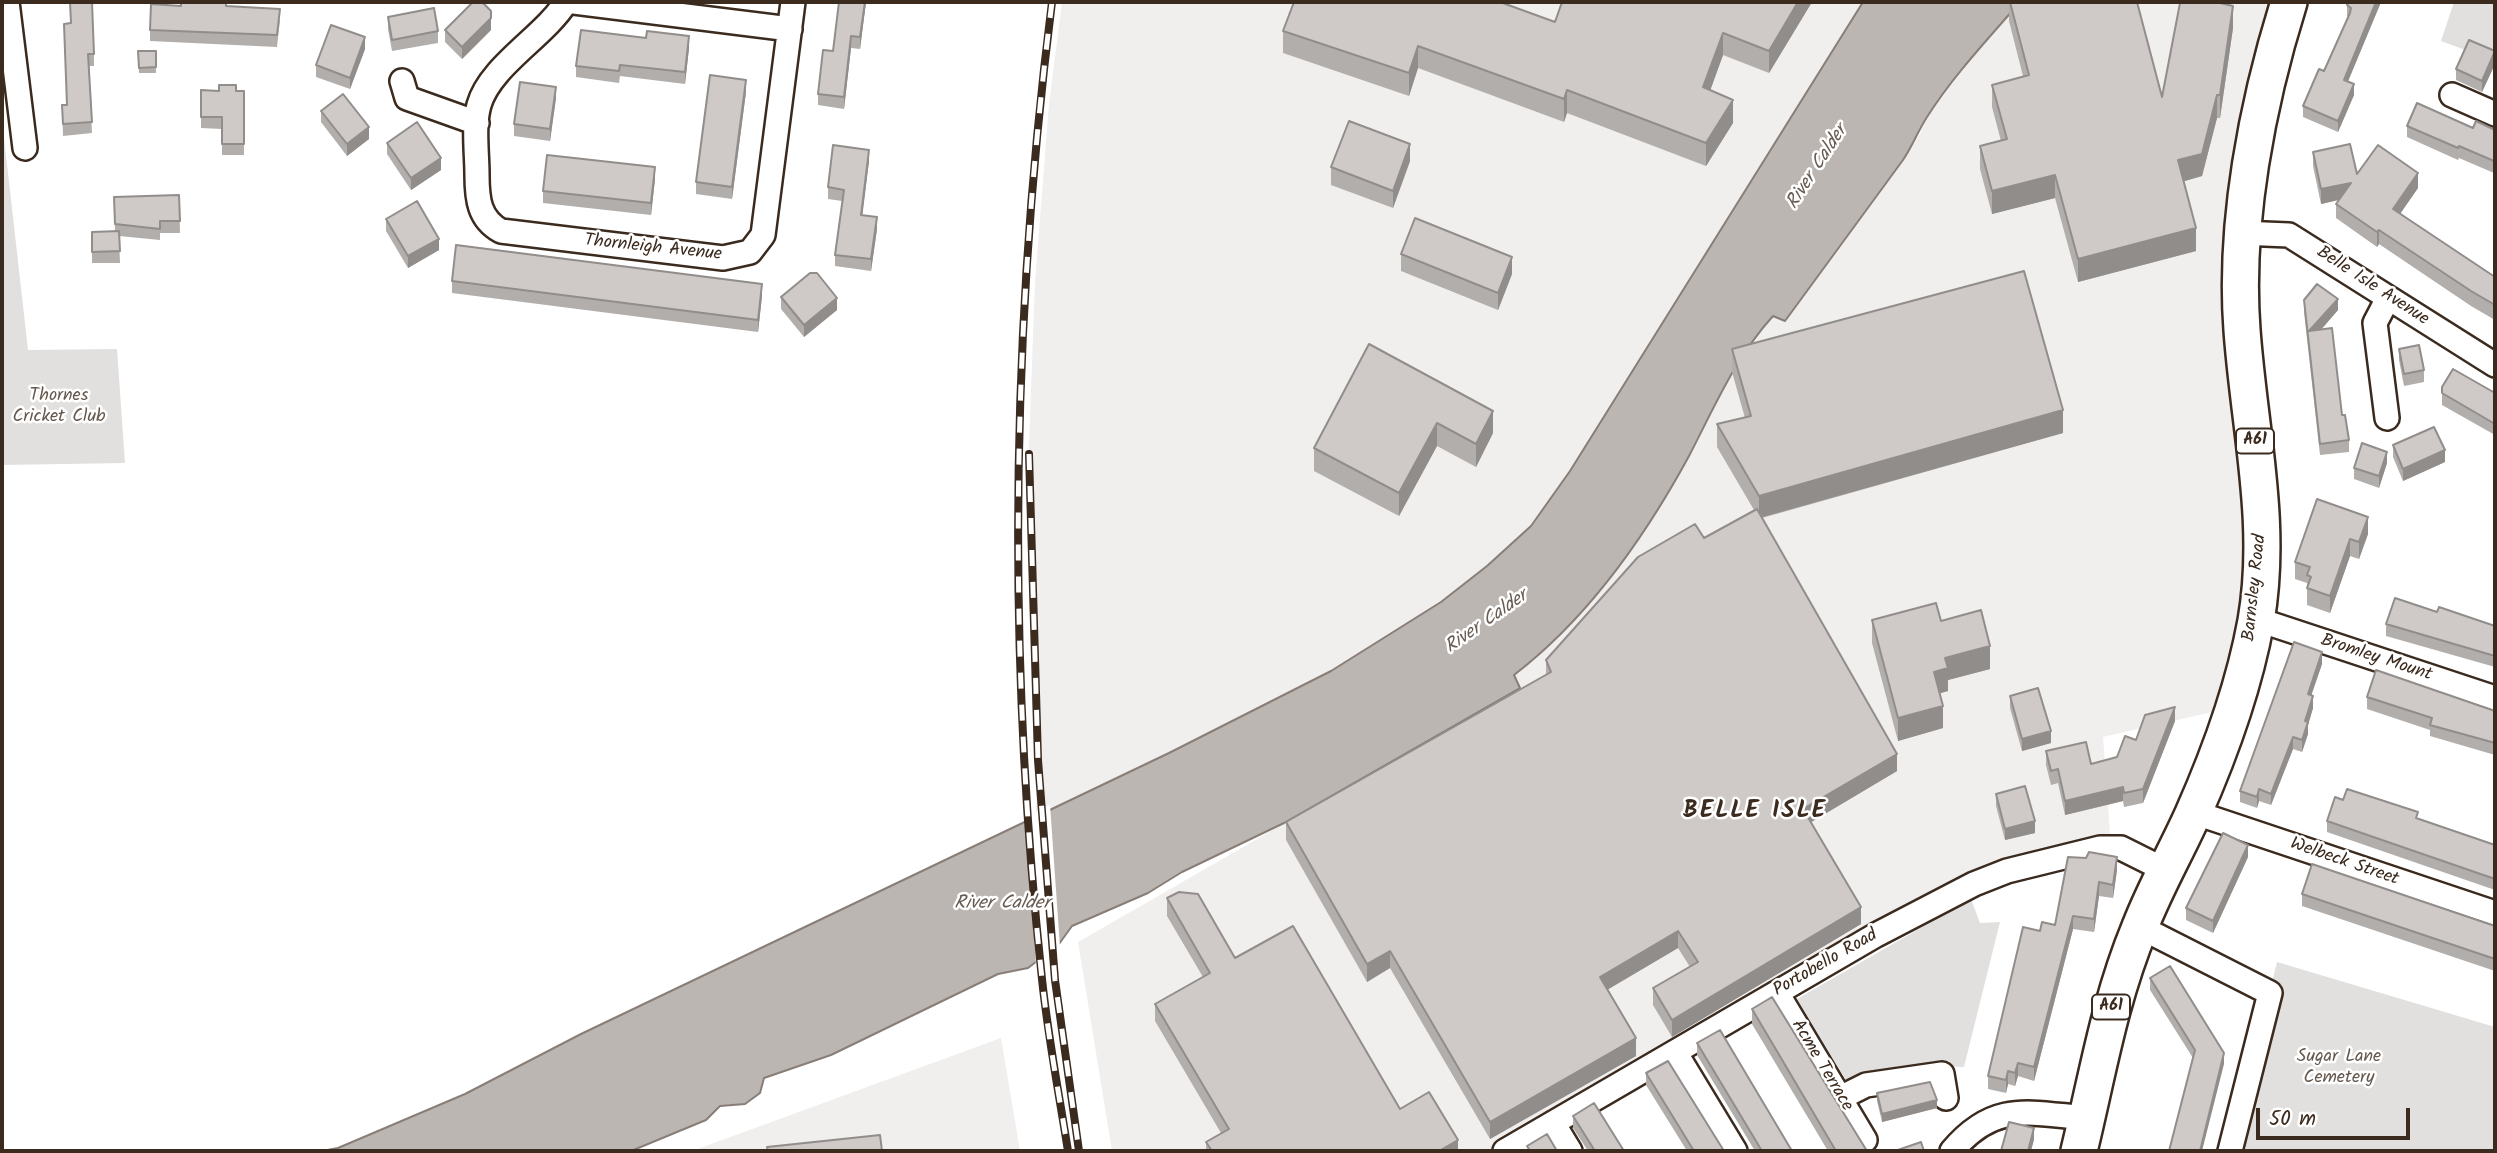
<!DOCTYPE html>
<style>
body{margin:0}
#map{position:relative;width:2497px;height:1153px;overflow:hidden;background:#fff;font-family:Kalam,sans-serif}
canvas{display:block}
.frame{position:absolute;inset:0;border:4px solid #3b2a1e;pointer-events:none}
.scale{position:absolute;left:2256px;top:1108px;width:154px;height:32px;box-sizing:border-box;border:4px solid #3b2a1e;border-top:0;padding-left:9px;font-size:21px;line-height:24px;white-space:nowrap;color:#3b2a1e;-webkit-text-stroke:5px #fff;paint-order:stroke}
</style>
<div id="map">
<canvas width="2497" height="1153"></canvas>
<div class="frame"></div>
<div class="scale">50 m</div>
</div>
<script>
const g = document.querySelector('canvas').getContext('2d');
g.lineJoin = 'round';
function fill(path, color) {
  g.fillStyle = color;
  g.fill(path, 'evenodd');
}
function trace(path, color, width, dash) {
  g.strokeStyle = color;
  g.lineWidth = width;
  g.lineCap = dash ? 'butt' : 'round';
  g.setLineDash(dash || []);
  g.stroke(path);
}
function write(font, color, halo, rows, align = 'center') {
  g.font = font + ' Kalam,sans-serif';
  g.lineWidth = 5;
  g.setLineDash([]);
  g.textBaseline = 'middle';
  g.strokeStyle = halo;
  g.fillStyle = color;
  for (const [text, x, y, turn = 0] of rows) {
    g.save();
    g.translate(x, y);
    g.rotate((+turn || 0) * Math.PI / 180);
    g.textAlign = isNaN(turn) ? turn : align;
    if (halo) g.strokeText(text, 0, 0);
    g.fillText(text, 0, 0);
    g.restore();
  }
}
const built = new Path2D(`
 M1062 2H1925L1542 584 1033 881 1038 760 1028 471 1035 282 1049 104Z
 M2020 2H2289L2240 233 2262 487 2234 707 2103 737 2111 847 2007 871 1505 1151H1112L1078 942 1520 688 1514 675 1537 658 1596 595 1656 509 1750 341 1848 234 1903 160 1920 134 1925 120 1978 50Z
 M1001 1038 1020 1151H692Z`);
const green = new Path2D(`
 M2454 2H2495V61L2441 41Z
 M2 120 28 350 117 349 125 463 2 465Z
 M1971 899 1980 923 2000 922 1964 1067C1924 1065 1884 1066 1846 1080L1797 999Z
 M2277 962 2495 1027V1151H2230Z`);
const water = new Path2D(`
 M1863 2H2020C1988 39 1953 76 1927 117 1918 131 1912 147 1903 160L1785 321 1773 316C1735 358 1715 406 1689 456 1645 537 1587 619 1514 675L1520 688 1284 823 1182 872 1148 893 1072 926 1059 944 1028 968 998 974 831 1055 764 1078 760 1093 745 1104 720 1106 706 1120 631 1151H322L338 1148 465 1094 581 1034 1169 753 1331 671 1441 602 1487 566 1531 526 1570 471Z`);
const pier = new Path2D(`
 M1050 805 1060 947 1036 966 1026 817Z`);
const street = new Path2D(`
 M7 2 25 148
 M566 2C544 37 490 66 479 105 473 126 477 153 477 175 477 199 479 219 501 231L723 258 750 252 763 235 793 2
 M574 2 790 29
 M402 81 407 98 477 123
 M2452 95 2495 114
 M2240 233 2289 235 2495 365
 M2387 418 2375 323 2388 298
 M2256 619 2495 698
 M2193 812 2495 913
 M2140 927 2270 993 2230 1151
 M1777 993 1865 1140
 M1675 1052 1735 1151
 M1840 1098 1866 1085 1942 1074 1946 1098
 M1553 1123 1570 1151
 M1505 1151 1876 935 1974 884 2007 871 2100 848H2121L2165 870
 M1952 1151C1994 1101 2028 1113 2087 1118`);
const primary = new Path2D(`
 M2079 1151C2098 1073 2109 1002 2140 927 2155 888 2176 852 2193 814 2220 753 2244 687 2256 621 2273 523 2249 428 2242 330 2234 224 2257 104 2289 2`);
const rail = new Path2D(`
 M1052 2C1011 326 1007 655 1042 979 1048 1037 1059 1094 1068 1151
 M1029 454 1038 760 1055 980 1079 1151`);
const wall = new Path2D(`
 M866 2 860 49 851 48 844 109 818 105V94L833 51Z
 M1562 2H1812L1769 73 1723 55 1710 91 1733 123 1706 166 1567 113 1564 122 1418 68 1409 96 1283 53V31L1555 22Z
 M2009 2H2137L2162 97 2233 28 2220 118H2217L2202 176 2184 181 2196 251 2078 282 2055 198 1992 214 1980 169V146L2001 141 1992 107V85L2023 76 2009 21Z
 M2348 2H2381L2348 81 2354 95 2338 132 2303 117V106L2324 71 2348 17 2347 16V5Z
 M181 6 280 20 277 47 150 41V30Z
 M388 17 438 31V43L392 51 388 29Z
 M445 30H491L462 59 445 42Z
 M64 35 94 54V66H89L92 133 63 136 62 105H67Z
 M689 48 685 84 620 76 619 83 576 77V66Z
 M365 49 350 89 316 77V65Z
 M138 51H156V73H139Z
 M2495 51V64L2482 92 2456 80V69Z
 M201 90 244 91V155H222V129L201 128Z
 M746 92 732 199 696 194V182Z
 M556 98 550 141 514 136V124Z
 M321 111 369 139 347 156 321 122Z
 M2407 126 2495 130V170L2494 173 2459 158 2458 160 2407 137Z
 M387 143 441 170 411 190 387 154Z
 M2313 152 2357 174 2418 188 2400 214 2495 277V320L2471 306 2379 244 2377 247 2336 218V204L2339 200 2321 204 2313 166Z
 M869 161 862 215 877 229 871 271 835 266V255L842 201 828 199V187Z
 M1410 161 1393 208 1331 185V167Z
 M655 179 651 215 543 203V191Z
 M179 195 180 233H160V240L119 236 120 263H92V232L115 231 114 197Z
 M386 219 439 250 408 268 386 231Z
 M1401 254 1512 274 1498 310 1401 271Z
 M452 281 762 296 758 332 452 293Z
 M781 297 837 310 804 337 781 309Z
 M2304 300 2338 310 2321 330 2349 440V452L2320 455 2304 312Z
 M1369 344 1493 433 1476 467 1437 446 1399 516 1314 471V448Z
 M1732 349 2063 433 1762 518 1897 771 1811 822 1861 924 1672 1037 1653 1005V988L1690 967 1678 948 1607 990 1636 1056 1490 1139 1390 968 1367 982 1286 840V822L1546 675V660L1704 538 1754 510 1717 447V424L1745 418 1732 372Z
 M2399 349 2424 370V382L2404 386 2399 360Z
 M2442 387 2495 393V435L2442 405Z
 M2393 445 2445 462 2403 481 2393 457Z
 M2387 463 2379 488 2354 479V468Z
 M2317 499 2368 534 2359 559 2350 556 2330 613 2307 605V583L2295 579V562Z
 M2437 612 2495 626V667L2386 636V624Z
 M1872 620 1941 621 1990 669 1948 680V691L1940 693 1943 728 1898 741 1872 643Z
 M2322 664 2311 695 2313 708 2308 725V734L2302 752 2293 749 2271 805 2259 801 2257 808 2240 802V791Z
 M2010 696 2051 743 2022 751 2010 708Z
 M2367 697 2495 711V755L2430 736V730L2367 709Z
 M2175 721 2143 803 2124 807 2123 801 2065 815 2058 783 2051 785 2046 765V751L2091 764 2117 757 2136 740Z
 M1996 794 2035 833 2005 840 1996 806Z
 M2343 800 2418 818 2495 845V890L2327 832V821Z
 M2248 857 2213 933 2186 920V908Z
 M2086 858 2117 870 2113 898 2099 896 2094 932 2073 929 2034 1081 2018 1076 2015 1086 2008 1084 2006 1093 1988 1089V1076L2040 931 2055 925Z
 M2302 894 2495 926V971L2302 906Z
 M1167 898 1235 958 1400 1109 1458 1151H1206V1142L1221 1133 1155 1021V1004L1203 977 1167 916Z
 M2150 978 2224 1064 2193 1058 2150 990Z
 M1752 1009 1867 1151H1828L1752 1024Z
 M1697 1043 1792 1151H1755L1697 1055Z
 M1646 1073 1724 1151H1687L1646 1085Z
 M1877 1093 1937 1108 1882 1122 1877 1101Z
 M1573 1116 1624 1151H1588L1573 1128Z`);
const shadedWall = new Path2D(`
 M865 2H866L860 49V37Z
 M1798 2H1812L1769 73V51Z
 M2376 2H2381L2344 91V80Z
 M2233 6V28L2220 118V95Z
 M491 18V30L462 59V47Z
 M1723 33V55L1703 110V87Z
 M689 36V48L685 84V72Z
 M851 36V48L844 109V97Z
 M365 37V49L350 89V78Z
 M1418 46V68L1409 96V73Z
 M2495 52V64L2482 92V81Z
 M746 80V92L732 199V187Z
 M2354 84V95L2338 132V121Z
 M556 87V98L550 141V129Z
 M1567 90V113L1564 122V99Z
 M2217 95V118L2202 176 2178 183V160Z
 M1733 100V123L1706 166V143Z
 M369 127V139L347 156V144Z
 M1410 144V161L1393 208V191Z
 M869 150V161L861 227V215Z
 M441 158V170L411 190V178Z
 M655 167V179L651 215V203Z
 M2418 173V188L2393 224V209Z
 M2055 175V198L1992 214V191Z
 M2351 183V197L2321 204V189Z
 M877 217V229L871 271V259Z
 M2196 228V251L2078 282V259Z
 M2379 230V244L2377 247V232Z
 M439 239V250L408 268V256Z
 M1512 257V274L1498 310V293Z
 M762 284V296L758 332V320Z
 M837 298V310L804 337V325Z
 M2338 299V310L2309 343V331Z
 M2063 410V433L1759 518V496Z
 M1493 411V433L1476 467V444Z
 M1437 423V446L1399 516V493Z
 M2445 450V462L2403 481V469Z
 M2387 452V463L2379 488V476Z
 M2368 517V534L2359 559V542Z
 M2350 539V556L2330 613V596Z
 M1990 646V669L1948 680V691L1934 695V672L1945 658Z
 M2322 652V664L2308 705V694Z
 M2313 696V708L2308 725V734L2302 752V740L2305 721Z
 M1943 706V728L1898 741V718Z
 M2175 707V721L2143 803V789Z
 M2051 731V743L2022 751V739Z
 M2293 737V749L2271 805V794Z
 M1897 754V771L1803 827V809Z
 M2123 787V801L2065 815V801Z
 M2259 789V801L2257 808V797Z
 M2035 821V833L2005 840V829Z
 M2248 845V857L2213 933V921Z
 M2117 857V870L2113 898V885Z
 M2099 882V896L2094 932V919Z
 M1861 907V924L1672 1037V1020Z
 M2073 916V929L2034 1081V1067Z
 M1678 931V948L1600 994V977Z
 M1390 951V968L1367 982V964Z
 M1636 1038V1056L1490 1139V1122Z
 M2224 1053V1064L2202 1151H2200Z
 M2018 1063V1076L2015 1086V1073Z
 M2008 1071V1084L2006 1093V1080Z
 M1937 1100V1108L1882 1122V1114Z
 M2034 1128V1140L2031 1151H2028Z
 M1458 1140V1151H1439Z`);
const building = new Path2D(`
 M70 2H92L94 54H88L92 122 63 124 62 105H67L64 24 71 23Z
 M181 2H226V6L280 9 277 35 150 30 151 4 181 6Z
 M473 2H482L491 11V18L462 47 445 30Z
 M839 2H865L860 37 851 36 844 97 818 94 823 50 833 51Z
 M1294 2H1500L1555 22 1562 2H1798L1769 51 1723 33 1703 87 1733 100 1706 143 1567 90 1564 99 1418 46 1409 73 1283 31Z
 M2010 2H2137L2162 97 2180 3 2216 2 2233 6 2220 95H2217L2202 154 2178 160 2196 228 2078 259 2055 175 1992 191 1980 146 2007 139 1992 85 2029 75Z
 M2348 2H2376L2344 80 2354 84 2338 121 2303 106 2319 69 2324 71 2350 13 2351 8 2347 5Z
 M434 8 438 31 392 40 388 17Z
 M331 25 365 37 350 78 316 65Z
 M581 30 646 38 647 31 689 36 685 72 620 65 619 71 576 66Z
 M2469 40 2495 51 2482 81 2456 69Z
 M138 51H156V67L139 68Z
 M710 75 746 80 732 187 696 182Z
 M520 82 556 87 550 129 514 124Z
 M219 85H236V91H244V144H222V117H201V90L219 91Z
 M343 94 369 127 347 144 321 111Z
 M2417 103 2473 128 2476 121 2495 130V158L2494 161 2459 146 2458 148 2407 126Z
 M1349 121 1410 144 1393 191 1331 167Z
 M417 122 441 158 411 178 387 143Z
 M2350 144 2357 174 2378 145 2418 173 2393 209 2495 277V305L2471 291 2379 230 2377 232 2336 204 2351 183 2321 189 2313 152Z
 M833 145 869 150 861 215 877 217 871 259 835 255 844 190 828 187Z
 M547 155 655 167 651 203 543 191Z
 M179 195 180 221H160V229L115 224 114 197Z
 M417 201 439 239 408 256 386 219Z
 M1415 218 1512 257 1498 293 1401 254Z
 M119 231 120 251 92 252V232Z
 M456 245 762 284 758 320 452 281Z
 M2024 271 2063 410 1759 496 1717 424 1751 416 1732 349Z
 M810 273H817L837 298 804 325 781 297Z
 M2317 284 2338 299 2309 331 2332 328 2342 415H2345L2349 440 2320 444 2304 300Z
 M1369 344 1493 411 1476 444 1437 423 1399 493 1314 448Z
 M2419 345 2424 370 2404 374 2399 349Z
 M2453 369 2495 393V424L2442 393V387Z
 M2434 427 2445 450 2403 469 2393 445Z
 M2362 443 2387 452 2379 476 2354 468Z
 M2317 499 2368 517 2359 542 2350 539 2330 596 2307 588 2311 577 2307 575 2310 567 2295 562Z
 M1757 509 1897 754 1803 809 1861 907 1672 1020 1653 988 1698 962 1678 931 1600 977 1636 1038 1490 1122 1390 951 1367 964 1286 822 1551 672 1546 660 1638 557 1695 524 1704 538Z
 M2395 598 2437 612 2439 607 2495 626V656L2386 624Z
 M1936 603 1941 621 1981 610 1990 646 1945 658 1948 668 1934 672 1943 706 1898 718 1872 620Z
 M2294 642 2322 652 2308 694 2313 696 2305 721 2308 722 2302 740 2293 737 2271 794 2259 789 2257 797 2240 791Z
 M2376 670 2495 711V743L2430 725 2432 718 2367 697Z
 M2038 688 2051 731 2022 739 2010 696Z
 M2175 707 2143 789 2124 793 2123 787 2065 801 2058 769 2051 771 2046 751 2086 742 2091 764 2117 757 2125 736 2136 740 2145 715Z
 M2025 786 2035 821 2005 829 1996 794Z
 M2347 789 2418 812 2416 818 2495 845V879L2327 821 2335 797 2343 800Z
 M2223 833 2248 845 2213 921 2186 908Z
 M2089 852 2117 857 2113 885 2099 882 2094 919 2073 916 2034 1067 2018 1063 2015 1073 2008 1071 2006 1080 1988 1076 2023 927 2040 931 2042 922 2055 925 2068 857 2086 858Z
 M2312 864 2495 926V959L2302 894Z
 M1179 892 1198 894 1235 958 1293 926 1400 1109 1429 1092 1458 1140 1439 1151H1212L1206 1142 1229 1129 1155 1004 1210 973 1167 898Z
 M2170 966 2224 1053 2200 1151H2169L2195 1050 2150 978Z
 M1772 997 1867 1151H1836L1752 1009Z
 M1720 1030 1792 1151H1762L1697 1043Z
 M1668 1061 1724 1151H1694L1646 1073Z
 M1930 1082 1937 1100 1882 1114 1877 1093Z
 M1594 1103 1624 1151H1595L1573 1116Z
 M2009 1122 2034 1128 2028 1151H2001Z
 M1547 1134 1557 1151H1530L1527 1146Z
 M880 1135 882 1151H768L767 1147Z
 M1921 1142 1924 1151H1895Z`);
const shields = [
 [2255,441,38],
 [2111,1007,38]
];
const shieldNames = [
 ["A61",2255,441],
 ["A61",2111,1007]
];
const streetNames = [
 ["Thornleigh Avenue",653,249,6],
 ["Belle Isle Avenue",2372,287,33],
 ["Barnsley Road",2256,588,-84],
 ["Bromley Mount",2376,659,18],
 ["Welbeck Street",2344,863,19],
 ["Portobello Road",1826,964,-30],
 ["Acme Terrace",1821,1066,59]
];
const parkNames = [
 ["Thornes",59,397],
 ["Cricket Club",59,418],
 ["Sugar Lane",2339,1058],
 ["Cemetery",2339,1079]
];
const waterNames = [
 ["River Calder",1818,168,-57],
 ["River Calder",1487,623,-35],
 ["River Calder",1002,905]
];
const districtNames = [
 ["BELLE ISLE",1755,813]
];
fill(built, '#f1efee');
fill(green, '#e2e0de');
fill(water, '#bcb6b3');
trace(water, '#887e77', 2);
fill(pier, '#fff');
trace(street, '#3b2a1e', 28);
trace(primary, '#3b2a1e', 40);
trace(street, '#fff', 23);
trace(primary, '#fff', 35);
trace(rail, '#3b2a1e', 8);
trace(rail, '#fff', 5, [16]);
fill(wall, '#b2aeab');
fill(shadedWall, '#918d8b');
fill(building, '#cfcac7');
trace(building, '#918d8b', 2);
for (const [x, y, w] of shields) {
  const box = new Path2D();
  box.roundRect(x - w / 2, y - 12.5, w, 25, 5);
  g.fillStyle = '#fff';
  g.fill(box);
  trace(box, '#3b2a1e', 2);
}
write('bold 16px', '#3b2a1e', null, shieldNames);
write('18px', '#3b2a1e', '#fff', streetNames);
write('18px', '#65584e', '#fff', parkNames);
write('italic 19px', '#685b52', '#fff', waterNames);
g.letterSpacing = '2px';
write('bold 24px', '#3b2a1e', '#fff', districtNames);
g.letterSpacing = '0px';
</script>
